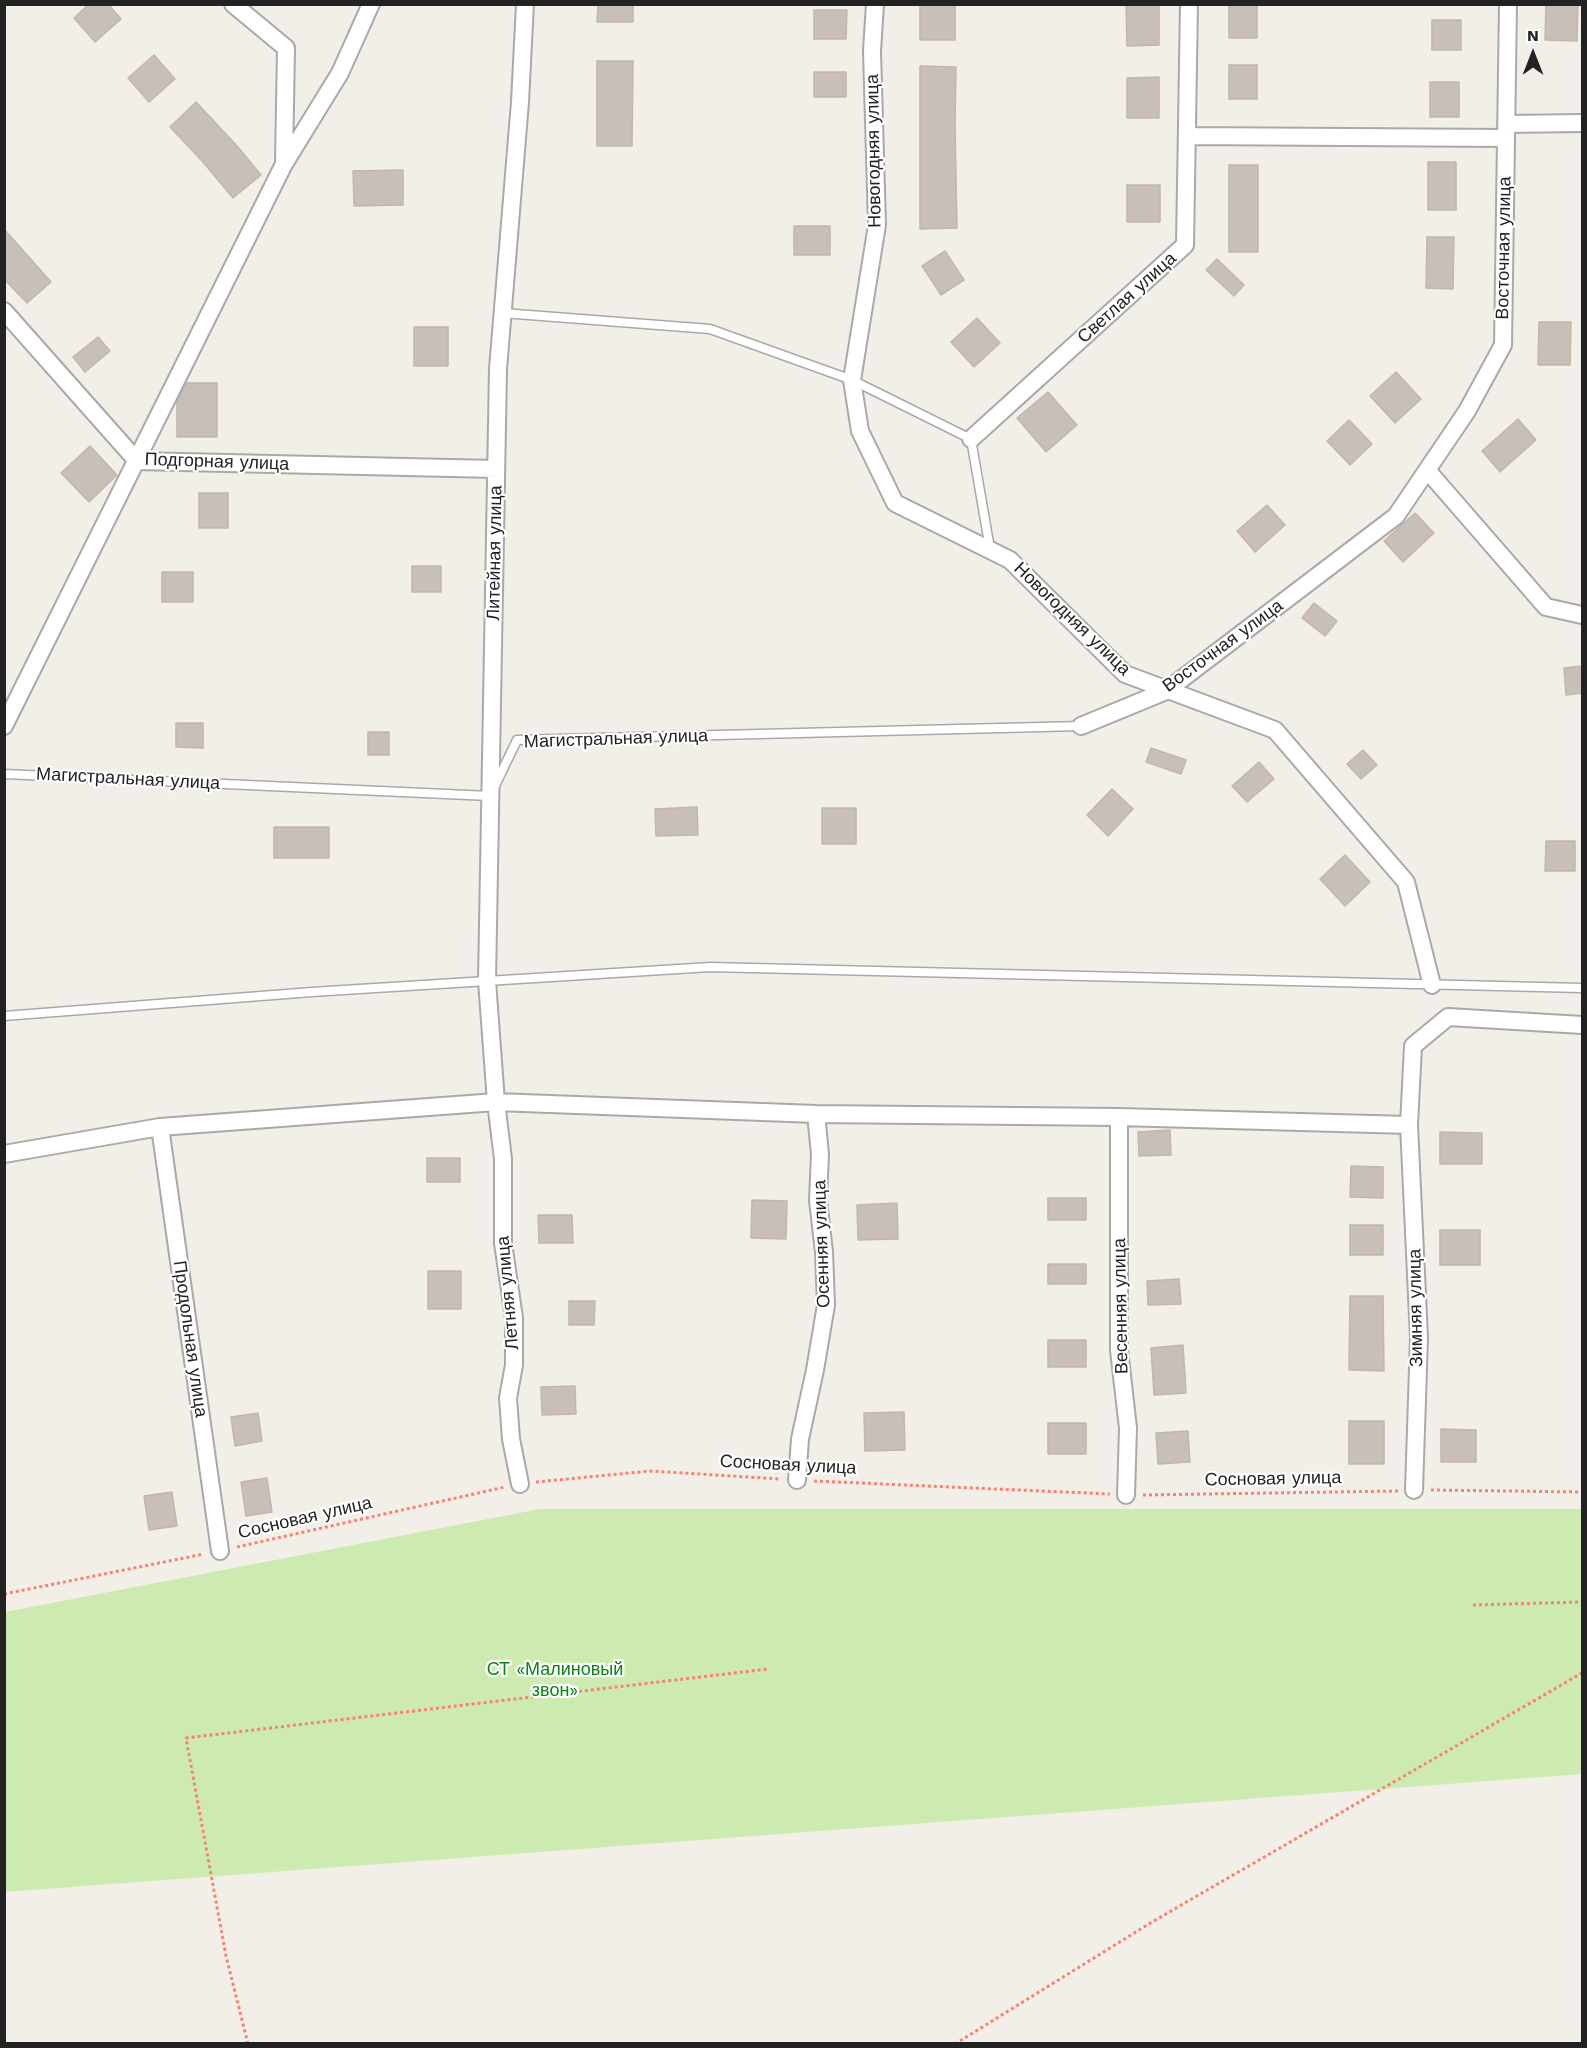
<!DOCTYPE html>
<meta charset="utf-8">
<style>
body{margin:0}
#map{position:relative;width:1587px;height:2048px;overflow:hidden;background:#f2efe9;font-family:"Work Sans",sans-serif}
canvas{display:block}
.frame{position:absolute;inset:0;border:6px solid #222;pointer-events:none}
.north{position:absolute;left:1503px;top:24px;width:60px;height:60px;-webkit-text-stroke:4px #fff;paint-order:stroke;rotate:0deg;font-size:16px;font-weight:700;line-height:24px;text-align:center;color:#222}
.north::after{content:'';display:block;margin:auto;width:21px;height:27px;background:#222;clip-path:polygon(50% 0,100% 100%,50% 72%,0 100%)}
</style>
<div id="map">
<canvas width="1587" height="2048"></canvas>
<div class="frame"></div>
<div class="north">N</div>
</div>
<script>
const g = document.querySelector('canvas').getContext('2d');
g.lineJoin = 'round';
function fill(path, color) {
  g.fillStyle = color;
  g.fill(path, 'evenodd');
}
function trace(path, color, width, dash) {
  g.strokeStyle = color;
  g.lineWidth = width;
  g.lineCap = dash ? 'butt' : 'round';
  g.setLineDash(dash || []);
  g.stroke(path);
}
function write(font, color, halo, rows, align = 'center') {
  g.font = font + ' "Work Sans",sans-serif';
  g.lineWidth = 4.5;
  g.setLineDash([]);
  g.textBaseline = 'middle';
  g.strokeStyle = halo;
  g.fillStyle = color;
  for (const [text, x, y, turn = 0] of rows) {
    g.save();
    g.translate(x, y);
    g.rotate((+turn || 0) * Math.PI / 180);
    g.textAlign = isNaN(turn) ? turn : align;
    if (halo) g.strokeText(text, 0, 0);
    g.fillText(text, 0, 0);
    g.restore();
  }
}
const grass = new Path2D(`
 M540 1509H1582V1774L5 1892V1612Z`);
const building = new Path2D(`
 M89 4H108L121 19 95 42 74 18Z
 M598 4H633V22H597Z
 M920 4H955V40H920Z
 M1126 4H1159V45L1127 46Z
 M1229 4H1257V38H1229Z
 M1546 4H1578L1577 41 1545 40Z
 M814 10H847L846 39H814Z
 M1432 20H1461V50H1432Z
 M154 55 175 79 149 102 128 78Z
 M597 61H633L632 146H597Z
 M1229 65H1257V99H1229Z
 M920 66 956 67 955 124 957 228 920 229Z
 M814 72H846V97H814Z
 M1159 77V118H1127V78Z
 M1430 82H1459V117H1430Z
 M196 102 238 147 261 175 233 198 203 162 170 127Z
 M1428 162H1456V210H1428Z
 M1229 165H1258V252H1229Z
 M403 170V205L354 206 353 171Z
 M1127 185H1160V222H1127Z
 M794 226H830V255H794Z
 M4 229 51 282 27 303 4 279Z
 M1427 237H1454L1453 289 1426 288Z
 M945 251 964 280 941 295 922 266Z
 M1217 259 1244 285 1234 296 1206 270Z
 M977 318 1000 343 974 367 951 342Z
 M1539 322H1571L1570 365H1538Z
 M414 327H448V366H414Z
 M98 337 110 351 85 372 73 357Z
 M1396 372 1421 399 1395 423 1370 396Z
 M186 383H217V437H177V402Z
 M1048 392 1077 425 1046 452 1017 418Z
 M1518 419 1536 440 1500 472 1482 451Z
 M1349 420 1372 444 1350 465 1327 441Z
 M90 446 117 475 89 502 61 473Z
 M199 493H228V528H199Z
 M1267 505 1285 525 1255 552 1237 531Z
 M1415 513 1434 533 1403 562 1384 541Z
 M412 566H441V592H412Z
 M162 572H193V602H162Z
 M1314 603 1337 621 1325 636 1302 618Z
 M1582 666V693L1566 695 1564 668Z
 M176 723H203V748L176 747Z
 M368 732H389V755H368Z
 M1151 748 1186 760 1181 774 1146 762Z
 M1363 750 1377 765 1361 779 1347 764Z
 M1259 762 1274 779 1247 802 1232 786Z
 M1112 789 1133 809 1108 836 1087 815Z
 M697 807 698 835 656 836 655 809Z
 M822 808H856V844H822Z
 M274 827H329V858H274Z
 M1546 841H1575V871H1545Z
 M1345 855 1370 882 1345 906 1320 879Z
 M1170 1130 1171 1155 1139 1156 1138 1132Z
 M1440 1132 1482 1133V1164H1440Z
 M427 1158H460V1182H427Z
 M1351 1166 1383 1167V1198L1350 1197Z
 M1048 1198H1086V1220H1048Z
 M752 1200 787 1201 786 1239 751 1238Z
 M897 1203 898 1239 858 1240 857 1205Z
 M538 1215H572L573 1243H539Z
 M1350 1225H1383V1255H1350Z
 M1440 1230H1480V1265H1440Z
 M1048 1264H1086V1284H1048Z
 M428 1271H461V1309H428Z
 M1179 1279 1181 1304 1148 1305 1147 1281Z
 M1350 1296H1383L1384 1371 1349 1370Z
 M569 1301H595L594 1325H569Z
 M1048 1340H1086V1367H1048Z
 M1183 1345 1186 1393 1154 1395 1151 1348Z
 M575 1386 576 1414 542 1415 541 1387Z
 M904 1412 905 1450 865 1451 864 1413Z
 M258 1413 262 1441 235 1446 231 1417Z
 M1349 1421H1384V1464H1349Z
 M1048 1423H1086V1454H1048Z
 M1441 1429 1476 1430V1462H1441Z
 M1188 1431 1190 1462 1158 1464 1156 1433Z
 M267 1478 272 1512 246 1516 241 1482Z
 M172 1492 177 1526 149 1530 144 1496Z`);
const path = new Path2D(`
 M814 1481 1110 1494
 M536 1482 650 1471 780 1479
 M1431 1490 1582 1492
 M1143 1495 1398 1491
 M237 1547 505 1487
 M4 1594 204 1554
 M1473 1605 1582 1602
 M248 2044 226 1956 186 1738 768 1669
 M955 2044 1152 1922 1582 1673`);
const lane = new Path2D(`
 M503 313 710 329 852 380 971 439 990 549
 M4 774 490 796 517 740 1081 726
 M4 1016 312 992 710 967 1582 988`);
const street = new Path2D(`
 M233 4 286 48 284 163
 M875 4 872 51 877 225 852 380 860 431 895 503 1010 560 1125 674 1275 730 1406 882 1432 985
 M1506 124 1582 123
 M1187 136 1506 138
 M4 311 137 461 496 469
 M971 439 1185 245 1189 4
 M1427 470 1546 607 1582 615
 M4 726 284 164 340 73 371 4
 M1081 726 1166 691 1396 516 1467 411 1503 345 1508 4
 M1119 1117V1350L1128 1428 1126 1495
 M1409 1125 1419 1338 1414 1490
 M160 1127 220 1551
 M4 1154 160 1127 496 1102 816 1114 1119 1117 1409 1125 1413 1046 1448 1017 1582 1025
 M797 1480 800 1439 815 1370 826 1305 824 1252 818 1200 820 1154 816 1114
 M520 1484 511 1439 508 1398 514 1365V1318L503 1243V1159L496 1102 487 981 498 369 520 102 525 4`);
const streetNames = [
 ["Новогодняя улица",874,151,-91],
 ["Восточная улица",1504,248,-89],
 ["Светлая улица",1127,298,-42],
 ["Подгорная улица",217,462,2],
 ["Литейная улица",495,553,-89],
 ["Новогодняя улица",1072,619,44],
 ["Восточная улица",1223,646,-36],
 ["Магистральная улица",616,739,-2],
 ["Магистральная улица",128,779,3],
 ["Осенняя улица",822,1244,-92],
 ["Летняя улица",508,1293,-95],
 ["Весенняя улица",1121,1306,-91],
 ["Зимняя улица",1416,1308,-91],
 ["Продольная улица",190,1339,82],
 ["Сосновая улица",788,1465,3],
 ["Сосновая улица",1273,1479,-1],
 ["Сосновая улица",305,1518,-13]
];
const parkNames = [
 ["СТ «Малиновый",555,1670],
 ["звон»",555,1691]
];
fill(grass, '#cdebb0');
fill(building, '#c7bfb8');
trace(building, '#c4b6ab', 1.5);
trace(lane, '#a9a9a9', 11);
trace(street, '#a9a9a9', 20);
trace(path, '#fa8072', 3, [3, 3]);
trace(lane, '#fff', 8);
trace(street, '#fff', 16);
write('18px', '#222', '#fff', streetNames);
write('18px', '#0c8416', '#fff', parkNames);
</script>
